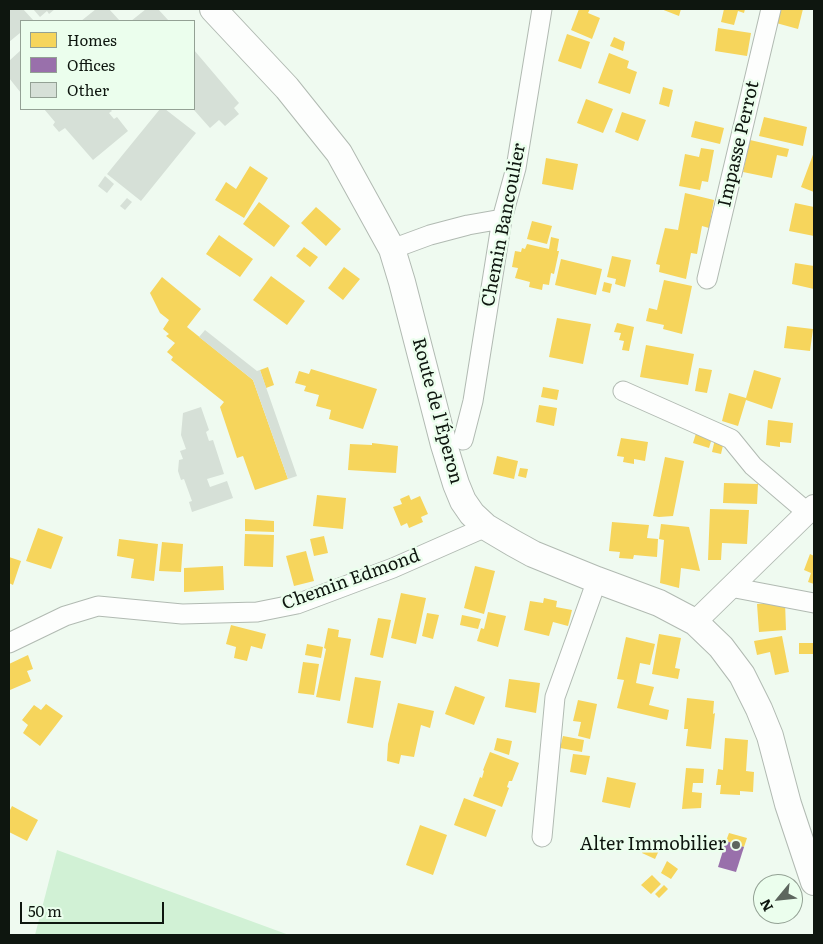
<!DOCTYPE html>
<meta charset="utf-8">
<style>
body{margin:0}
#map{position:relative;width:823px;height:944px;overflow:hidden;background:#effaf0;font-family:Literata,serif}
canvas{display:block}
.frame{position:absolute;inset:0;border:10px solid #0e160f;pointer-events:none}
.legend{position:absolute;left:20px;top:20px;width:175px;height:90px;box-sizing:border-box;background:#ebfeed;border:1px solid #93a194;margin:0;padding:6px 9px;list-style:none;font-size:15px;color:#0e160f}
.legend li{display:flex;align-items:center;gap:10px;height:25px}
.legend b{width:25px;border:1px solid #93a194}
.north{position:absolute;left:753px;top:874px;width:50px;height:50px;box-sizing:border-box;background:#ebfeed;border:1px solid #93a194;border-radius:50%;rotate:242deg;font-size:14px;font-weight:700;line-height:20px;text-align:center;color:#0e160f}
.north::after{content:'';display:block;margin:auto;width:18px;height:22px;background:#5d665e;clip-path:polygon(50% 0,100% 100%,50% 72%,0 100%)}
.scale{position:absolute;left:20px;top:902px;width:144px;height:22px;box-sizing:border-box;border:2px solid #0e160f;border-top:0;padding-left:6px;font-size:15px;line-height:18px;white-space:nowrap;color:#0e160f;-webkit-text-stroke:4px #ebfeed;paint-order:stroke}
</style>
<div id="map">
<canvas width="823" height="944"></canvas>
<div class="frame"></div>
<ul class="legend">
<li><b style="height:14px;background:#f6d55c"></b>Homes</li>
<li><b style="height:14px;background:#9970ab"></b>Offices</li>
<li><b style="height:14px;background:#d6e0d7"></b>Other</li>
</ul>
<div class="north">N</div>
<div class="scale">50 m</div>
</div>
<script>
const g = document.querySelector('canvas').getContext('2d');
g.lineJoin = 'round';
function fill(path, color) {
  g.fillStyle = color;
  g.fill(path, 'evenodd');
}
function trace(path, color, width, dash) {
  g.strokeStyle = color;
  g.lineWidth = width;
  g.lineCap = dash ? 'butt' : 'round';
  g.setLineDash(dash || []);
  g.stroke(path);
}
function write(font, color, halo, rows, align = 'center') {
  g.font = font + ' Literata,serif';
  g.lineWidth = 5;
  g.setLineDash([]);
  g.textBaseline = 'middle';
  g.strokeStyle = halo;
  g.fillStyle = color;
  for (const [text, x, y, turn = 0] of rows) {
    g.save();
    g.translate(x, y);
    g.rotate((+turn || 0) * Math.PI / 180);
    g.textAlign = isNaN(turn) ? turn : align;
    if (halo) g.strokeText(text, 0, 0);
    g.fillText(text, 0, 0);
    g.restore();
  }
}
const green = new Path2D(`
 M57 850 289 935H35Z`);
const homes = new Path2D(`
 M579 9H590L588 13 600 18 592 39 571 30Z
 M661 9H681L679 16Z
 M724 9H745L744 13 738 11 734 25 721 22Z
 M772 9H803L798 29 769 21Z
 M718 28 751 33 747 56 715 51Z
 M567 34 590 42 581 69 558 61Z
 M614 37 625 42 623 51 610 46Z
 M609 53 629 61 627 68 637 72 630 94 598 83Z
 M663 87 673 90 669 107 659 104Z
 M586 99 613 109 603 133 577 123Z
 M622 112 646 120 638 141 615 132Z
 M764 117 807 127 803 146 759 136Z
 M695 121 724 128 720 144 691 137Z
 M750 140 789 149 787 157 777 155 772 178 743 172Z
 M701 148 714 150 708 182 702 181 700 190 679 186 685 154 699 157Z
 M814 152V192L801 187Z
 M546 158 578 164 573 190 542 184Z
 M250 166 268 178 244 218 215 200 226 182 236 189Z
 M685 193 714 200 709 228 702 226 697 254 691 253 686 279 659 272 660 265 656 264 665 228 678 230Z
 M259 202 290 226 274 247 243 224Z
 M795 203 814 207V236L789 231Z
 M316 207 341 229 326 246 301 223Z
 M532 221 552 226 547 244 527 239Z
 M219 235 253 259 240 277 206 254Z
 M551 237 559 239 557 251H559L554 274 551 273 549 285 543 284 542 290 529 287 530 282 515 278 518 268 512 267 515 251 521 252 522 248 525 249 527 244 549 249Z
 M304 247 318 257 310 267 296 256Z
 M612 256 631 260 625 287 615 284 616 279 607 277Z
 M561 259 602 269 596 295 555 285Z
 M795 263 814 266V289L792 284Z
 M344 267 360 279 343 300 328 288Z
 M271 276 305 301 287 325 253 300Z
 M162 277 201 309 187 327 253 380 288 479 255 490 243 456 237 458 220 407 224 402 171 360 173 357 167 352 175 343 166 336 169 334 163 329 169 320 160 313 150 293Z
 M664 280 692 286 682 334 663 329 664 325 646 321 649 308 657 310Z
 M604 282 612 284 610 293 602 291Z
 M557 318 591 324 583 364 549 357Z
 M617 323 634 327 629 351 622 350 624 341 619 340 621 333 614 332Z
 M787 326 813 329 810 351 784 348Z
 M646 345 694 354 688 385 640 377Z
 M268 367 274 385 266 388 260 370Z
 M699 368 712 370 707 393 695 391Z
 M311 369 377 389 363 429 329 419 331 410 316 406 319 395 304 391 306 386 295 383 299 371 309 374Z
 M754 370 781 378 772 409 746 400 738 426 722 421 729 393 746 398Z
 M543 387 559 390 557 400 541 397Z
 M539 405 557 408 554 426 536 422Z
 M768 420 793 423 791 443 780 442V447L766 445Z
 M698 427 714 432 709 448 693 443Z
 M621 438 648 442 645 461 634 459V464L623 462 624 457 617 456Z
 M715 439 724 441 721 454 712 452Z
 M372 443 398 446 396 473 348 470 350 444 372 445Z
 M497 456 518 461 514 479 493 474Z
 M665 457 684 461 673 516 659 517 653 516Z
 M520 468 528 469 526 478 518 476Z
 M724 483 758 484 757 504 723 503Z
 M317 495 346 498 343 529 313 526Z
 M409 495 411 500 420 496 428 514 421 517 423 522 409 528 407 523 401 526 393 507 402 504 400 499Z
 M710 509 749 510 747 544 722 543 721 560H708Z
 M245 519 274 521V532L245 531Z
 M612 522 649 525 647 538 658 539 657 557 634 555 633 559 619 558 620 552 609 551Z
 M661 524 689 527 700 571 681 568 679 588 660 583 664 540 659 539Z
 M38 528 63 537 51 569 26 561Z
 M245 534 274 535 273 567 244 566Z
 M324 536 328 553 314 556 310 539Z
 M119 539 158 544 154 581 131 578 134 559 117 556Z
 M162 542 183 544 181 572 159 571Z
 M306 551 314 581 294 586 286 556Z
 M810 554 814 556V584L808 582 811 573 804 570Z
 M9 557 21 561 13 585 9 583Z
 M223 566 224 590 184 592V568Z
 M475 566 495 571 484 614 464 608Z
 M401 593 426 598 416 644 391 638Z
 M544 598 557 601 556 607 572 610 568 626 553 622 549 636 524 630 530 601 543 603Z
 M785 602 786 630 759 632 757 604Z
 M488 612 506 616 498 647 477 641 481 628 484 629Z
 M427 613 439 615 433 639 422 636Z
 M462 615 481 619 478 629 460 625Z
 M378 618 391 620 383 658 370 655Z
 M231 625 266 634 262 649 251 646 247 661 234 658 236 647 226 644Z
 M328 628 339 630 338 637 351 639 340 701 316 697 326 649 324 648Z
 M659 634 681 638 675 668 680 669 678 679 652 674Z
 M782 636 789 672 775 675 770 652 757 655 754 641Z
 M626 637 655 644 650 665 640 663 636 683 654 687 649 705 669 710 667 720 617 708 624 680 617 679Z
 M799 643H814V654H799Z
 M307 644 323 647 321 658 305 655Z
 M28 655 33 669 27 671 31 681 10 690 9 686V664Z
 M303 662 319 664 314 695 298 693Z
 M355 677 381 681 373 728 347 723Z
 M509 679 540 683 536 713 505 707Z
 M455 686 485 697 474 725 445 714Z
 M687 698 714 701 713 714 715 713 711 749 686 746 688 729H684Z
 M578 700 597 704 590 739 578 736 581 722 573 721Z
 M398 703 434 711 430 728 421 725 414 757 401 755 399 764 387 761 388 744Z
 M46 704 63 716 40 746 23 733 28 725 22 720 34 705 41 710Z
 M563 736 584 740 582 752 560 748Z
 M497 738 512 741 509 755 494 750Z
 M725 738 748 740 746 771 754 772 753 792 740 791V795L720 794 721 785H716L718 769 723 770Z
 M490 752 519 763 512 781H509L507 787 509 788 502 807 473 796 480 777 482 778 484 771 483 770Z
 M573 754 590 756 586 775 570 772Z
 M686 768 704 769 703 783H693L692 792 702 793 701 808 682 809Z
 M607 777 636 783 630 808 602 802Z
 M464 798 496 810 486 837 454 825Z
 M12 806 38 820 27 841 9 832V812Z
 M420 825 447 835 433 875 406 865Z
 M729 833 747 838 744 847 726 841Z
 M649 838 662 844 655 859 642 853Z
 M667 861 678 869 671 879 661 873Z
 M652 875 661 884 651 894 641 885Z
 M664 885 668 889 659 898 655 894Z`);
const offices = new Path2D(`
 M726 841 744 847 736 872 718 867Z`);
const building = new Path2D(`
 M9 9H23L34 21H21V34L20 33 9 42Z
 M33 9H55L49 14 47 11 40 17Z
 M96 9H109L120 21H81Z
 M146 9H158L169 21H131Z
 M21 50V93L9 78V61Z
 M194 50 239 103 234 108 239 114 225 126 219 120 210 128 194 110Z
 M44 109H110L112 111 109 113 114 119 117 117 128 131 93 160 65 128 59 132 53 125 55 122Z
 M160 109H165L196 133 141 201 107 174Z
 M105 176 114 184 107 193 98 186Z
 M127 198 132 202 125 210 120 206Z
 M205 330 257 371 260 370 297 476 288 479 253 380 199 337Z
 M201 407 209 430 206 432 209 441 213 440 224 474 207 479 210 487 227 481 233 498 192 512 189 502 192 501 184 479 181 480 178 471 179 460 183 459 180 451 186 449 181 435 183 413Z`);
const minor = new Path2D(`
 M392 249 430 235 468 225 502 219
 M707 279 771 9
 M623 391 731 439 753 466 808 513
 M463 440 473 401 502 219 516 168 542 9
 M730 587 814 603
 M9 643 65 616 98 606 182 614 257 612 297 604 393 568 486 527
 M542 837 555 697 597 580`);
const tertiary = new Path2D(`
 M695 622 814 506`);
const secondary = new Path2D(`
 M213 9 287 88 339 153 392 249 402 282 444 445 456 484 463 501 472 514 486 527 513 543 533 554 597 580 659 603 695 622 721 647 742 675 759 709 770 736 788 804 814 882`);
const markers = [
 [736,845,5,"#5d665e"]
];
const streetNames = [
 ["Impasse Perrot",739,144,-77],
 ["Chemin Bancoulier",504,225,-79],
 ["Route de l'Éperon",437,411,75],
 ["Chemin Edmond",351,580,-20]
];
const poiNames = [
 ["Alter Immobilier",726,845]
];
fill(green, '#d1f1d5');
fill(homes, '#f6d55c');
fill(offices, '#9970ab');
fill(building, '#d6e0d7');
trace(minor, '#b1bab2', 21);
trace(tertiary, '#b1bab2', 24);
trace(secondary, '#b1bab2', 28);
trace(minor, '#fdfefd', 19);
trace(tertiary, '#fdfefd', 22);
trace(secondary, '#fdfefd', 26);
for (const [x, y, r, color] of markers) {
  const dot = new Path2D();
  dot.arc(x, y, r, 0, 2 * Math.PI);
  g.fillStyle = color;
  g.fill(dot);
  trace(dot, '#ebfeed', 2);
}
write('18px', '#0e160f', '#ebfeed', streetNames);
write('18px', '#0e160f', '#ebfeed', poiNames, 'right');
</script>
